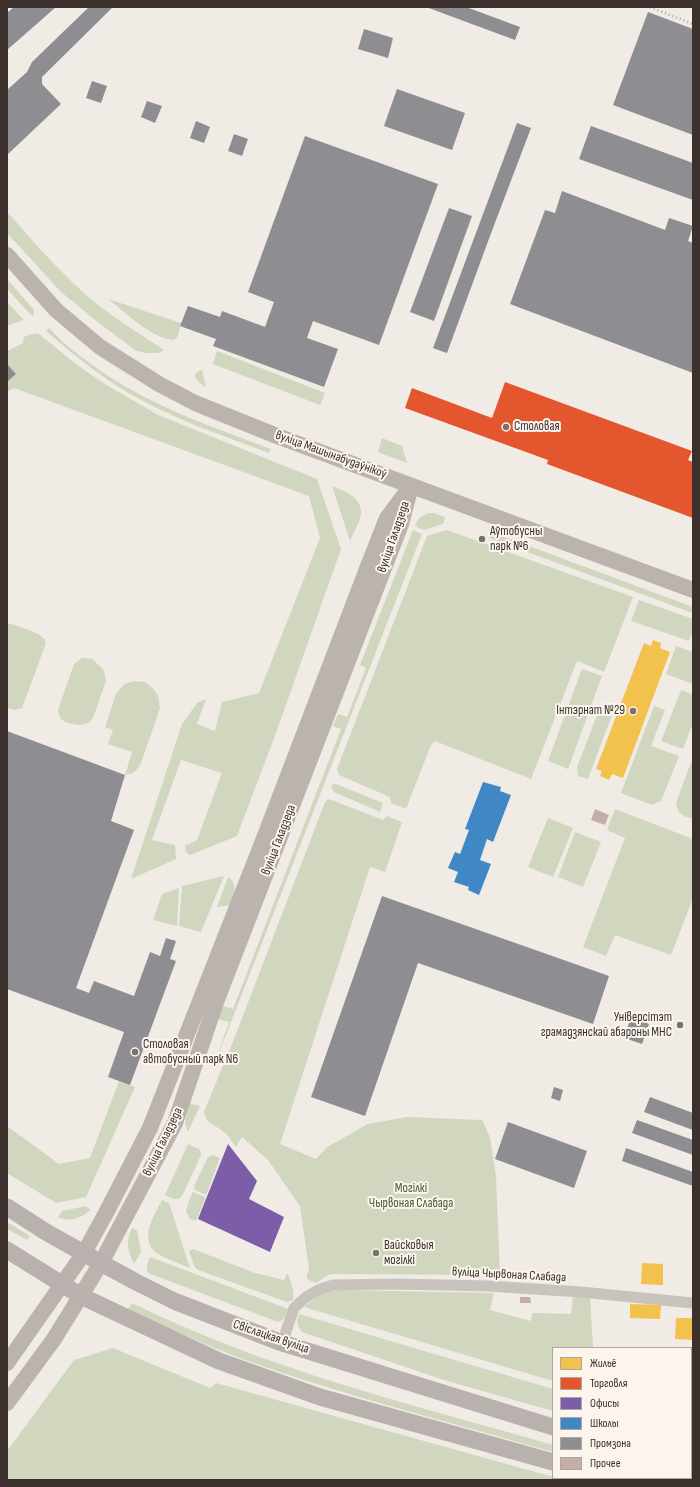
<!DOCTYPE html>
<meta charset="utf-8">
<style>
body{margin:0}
#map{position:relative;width:700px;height:1487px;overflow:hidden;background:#f0ebe5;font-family:"Sofia Sans Condensed",sans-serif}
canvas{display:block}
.frame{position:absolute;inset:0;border:8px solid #3b302b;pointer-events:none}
.legend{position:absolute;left:552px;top:1347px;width:140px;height:132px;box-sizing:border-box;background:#fbf5ee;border:1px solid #aea6a0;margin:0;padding:5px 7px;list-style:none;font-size:12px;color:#3b302b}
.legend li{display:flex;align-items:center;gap:8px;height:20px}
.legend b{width:20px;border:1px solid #aea6a0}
</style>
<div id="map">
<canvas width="700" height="1487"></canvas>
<div class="frame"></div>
<ul class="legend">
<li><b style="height:11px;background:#f2c14e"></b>Жильё</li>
<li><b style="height:11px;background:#e4572e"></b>Торговля</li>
<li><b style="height:11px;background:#7b5ea7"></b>Офисы</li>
<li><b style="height:11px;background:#3f88c5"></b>Школы</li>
<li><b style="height:11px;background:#8d8d92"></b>Промзона</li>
<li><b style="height:11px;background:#c3afa7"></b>Прочее</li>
</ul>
</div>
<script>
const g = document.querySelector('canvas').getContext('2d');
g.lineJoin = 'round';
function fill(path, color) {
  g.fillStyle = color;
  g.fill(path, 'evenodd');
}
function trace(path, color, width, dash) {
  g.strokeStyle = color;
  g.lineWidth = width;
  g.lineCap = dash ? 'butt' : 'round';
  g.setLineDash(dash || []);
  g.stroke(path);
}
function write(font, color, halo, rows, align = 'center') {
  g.font = font + ' "Sofia Sans Condensed",sans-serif';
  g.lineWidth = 4;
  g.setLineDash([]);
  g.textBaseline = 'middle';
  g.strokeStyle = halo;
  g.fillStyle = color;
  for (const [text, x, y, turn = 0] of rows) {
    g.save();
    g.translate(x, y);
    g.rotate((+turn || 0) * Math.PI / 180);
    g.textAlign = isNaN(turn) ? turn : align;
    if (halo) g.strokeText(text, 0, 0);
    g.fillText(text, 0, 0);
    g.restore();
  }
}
const green = new Path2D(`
 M7 212C32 240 57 269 85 294 109 315 138 333 164 350L158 353H145L135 350 99 323 61 292 7 233Z
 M7 279 34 310V315L32 316 7 289Z
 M108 299 181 323 178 336 174 340C151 338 126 313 108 299Z
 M7 302 24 320 7 326Z
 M49 328C62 342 76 353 91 364 147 405 207 425 271 449L269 453C227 437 184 423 145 402 108 383 77 358 46 331Z
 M35 333 39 334 77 365 105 384 158 415 317 479 341 549 276 733 237 836 190 855 186 852 185 846 197 840 222 773 181 760 152 840 175 845 176 859 131 879 182 724 197 703 206 699 197 724 215 731 222 702 259 693 320 538 309 496 14 388 7 392V382L16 374 7 364V351L23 343 24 337Z
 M217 351 325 393 320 405 213 364Z
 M202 370 206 387C199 383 188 374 202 370Z
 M382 438 402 446 407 463 378 452Z
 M332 486C344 491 360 496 361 511 362 518 353 534 350 541Z
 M428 513H434L445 517 443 524 424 530 415 526 419 518Z
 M413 530 422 534 213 1068 229 1022 218 1019 223 1006 233 1009 341 729 333 726 338 714 347 717 366 668 360 665Z
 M447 530 633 597 604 672 577 661 531 779 435 741 431 745 406 809 391 803 390 797 339 775 337 769 427 536Z
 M491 532 693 607V613L489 538Z
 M639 600 693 619V631L689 641 631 621Z
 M7 623C17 626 45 633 46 643L22 708 14 710 7 708Z
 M676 646 693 652V684L666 674Z
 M82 658 92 659 103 669 105 675 106 681 93 718 88 723 81 725 72 724 65 722 60 718 58 710 74 664Z
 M582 669 602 676 568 769 548 761Z
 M134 681 145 682 153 688 158 696 160 708 140 766 133 773 125 775 132 752 108 744 113 730 105 727 116 694 124 684Z
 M681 690 693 695V723L683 749 661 741Z
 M654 706 665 710 651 746 679 756 661 801 652 805 621 793Z
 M599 710 612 715 588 779 578 776 577 767Z
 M693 757V819C682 815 678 815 676 803Z
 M333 784H336L383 803 380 812 334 792 331 787Z
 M329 799 383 820 387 816 402 822 385 872 370 867 280 1144 316 1159 327 1147 368 1124 407 1117 482 1120 490 1137 496 1176 500 1275 330 1274 316 1283 310 1281 307 1278V1274L309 1269 300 1206 268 1160 242 1137 236 1147C232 1143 229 1135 224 1132 217 1125 206 1125 204 1112L236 1034 325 802Z
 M615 809 693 839V898L671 955 615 935 606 956 583 947 625 838 607 830Z
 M548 818 573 828 553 877 528 867Z
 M575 832 601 842 583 887 558 877Z
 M224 876 201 932 179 926 182 886Z
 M228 877C239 885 234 895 230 905L217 907Z
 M179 888 177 926 153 920 162 894Z
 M119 1081 135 1087 86 1197 56 1203 7 1173V1126L59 1164 90 1158Z
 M189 1103 200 1106 188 1132 185 1123Z
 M188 1144 199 1149 201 1152V1155L183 1194 179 1199H174L165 1195Z
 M213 1155 220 1158 206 1195 195 1190 194 1186 208 1157Z
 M193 1192 205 1197V1199L196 1221 190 1219 186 1211 190 1198Z
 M162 1200 169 1203 190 1268C183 1265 159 1256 154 1251 140 1236 155 1214 162 1200Z
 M86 1206 91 1210C81 1218 70 1223 58 1217L62 1211Z
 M7 1222 30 1236 27 1240 7 1229Z
 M132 1228 137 1230 141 1252 134 1264C128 1251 125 1242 132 1228Z
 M193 1249 255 1273 284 1280 287 1273C291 1282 295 1291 293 1300L287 1302 198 1270 194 1266 189 1251Z
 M150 1257 288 1309C286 1315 285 1320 278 1322L148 1273C145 1268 148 1263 150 1257Z
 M338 1290 494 1293 490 1310 531 1321 532 1313 571 1314 573 1295 590 1296 593 1348H553V1381L304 1307C316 1296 322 1293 338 1290Z
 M132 1303C265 1369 410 1404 553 1445V1452C450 1422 345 1396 245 1360 205 1345 166 1327 128 1309Z
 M299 1314 553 1389V1411L444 1380 302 1332C297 1325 296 1322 299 1314Z
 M113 1348 210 1388 216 1383 564 1480H7V1451L74 1360Z`);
const homes = new Path2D(`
 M653 640 661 643 660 648 670 652 623 778 612 774 609 780 600 776 602 771 596 769 644 643 651 646Z
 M642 1263 663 1264V1285L641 1284Z
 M630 1304 661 1305 660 1319 630 1318Z
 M676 1318H693V1340L675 1339Z
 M691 1373H693V1392H691Z`);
const shops = new Path2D(`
 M505 382 692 451 688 460 693 462V518L547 464 548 460 405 408 412 388 492 418Z`);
const offices = new Path2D(`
 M228 1144 257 1181 249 1199 284 1217 270 1252 198 1219Z`);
const schools = new Path2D(`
 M483 782 501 787 500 791 511 795 493 842 487 839 480 860 491 864 479 895 468 890 469 887 454 882 458 872 448 868 455 852 460 854 469 830 465 829Z`);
const industry = new Path2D(`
 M14 7H56L7 50V13Z
 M89 7H113L42 77V84L61 104 7 155V90L27 72 32 62Z
 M426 7H466L520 27 515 40Z
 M648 12 693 29V135L613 105Z
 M364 29 393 38 388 58 358 49Z
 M92 81 107 86 101 103 86 98Z
 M397 89 465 113 452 150 384 126Z
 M147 101 162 106 155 123 141 117Z
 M196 121 210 127 204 143 190 138Z
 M517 123 531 128 490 236 447 353 441 351 433 348Z
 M591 126 693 163V200L579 159Z
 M234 134 248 139 242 156 228 151Z
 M305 136 438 184 379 345 313 321 307 338 338 349 324 387 213 346 216 339 180 326 188 306 220 317 222 311 265 327 274 302 248 292Z
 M562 191 665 230 669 218 693 226 688 241 693 243V373L510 304 545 210 555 213Z
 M449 208 472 216 434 321 410 312Z
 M7 364 16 374 7 382Z
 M7 731 125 775 111 821 134 830 76 988 89 993 94 981 134 996 150 952 160 956 166 938 176 941 170 959 176 961 130 1085 108 1077 124 1032 7 989Z
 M382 896 609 976 593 1024 418 963 365 1116 311 1097Z
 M631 1017 649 1024 642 1044 624 1038Z
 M554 1087 563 1090 560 1101 551 1098Z
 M650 1097 693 1113V1130L644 1112Z
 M637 1120 693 1140V1155L632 1133Z
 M508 1122 587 1151 574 1188 495 1159Z
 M626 1148 693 1172V1186L622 1161Z`);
const building = new Path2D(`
 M595 809 609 815 605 825 591 820Z
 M520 1297H530L531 1303H520Z`);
const street = new Path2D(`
 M282 1343 294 1308 306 1297 318 1290 333 1285 398 1284 488 1286 581 1292 693 1303`);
const secondary = new Path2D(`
 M7 255 56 310 100 347 159 384 195 403 277 436 693 590
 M7 1363 84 1253 106 1213 150 1128 263 841 370 561 387 518 405 494
 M7 1403 54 1339 101 1263 175 1123 216 1002 401 524 411 486`);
const primary = new Path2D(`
 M7 1207 46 1232 101 1263 136 1282 174 1301 282 1343 553 1427
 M7 1250 81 1296 219 1361 320 1397 553 1462
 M691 1467 693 1468
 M609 1478 616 1480`);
const rail = new Path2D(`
 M650 7 693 24`);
const markers = [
 [506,427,4,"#7a716c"],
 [482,539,4,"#7a716c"],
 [633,711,4,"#7a716c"],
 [680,1025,4,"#7a716c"],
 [135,1052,4,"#7a716c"],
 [376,1253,4,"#7a716c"]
];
const poiNames = [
 ["Столовая",514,427],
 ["Аўтобусны",490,532],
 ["парк №6",490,547],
 ["Інтэрнат №29",625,711,"right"],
 ["Універсітэт",672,1018,"right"],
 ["грамадзянскай абароны МНС",672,1033,"right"],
 ["Столовая",143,1045],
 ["автобусный парк N6",143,1060],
 ["Вайсковыя",384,1246],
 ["могілкі",384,1261]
];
const streetNames = [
 ["вуліца Машынабудаўнікоў",331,455,20],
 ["вуліца Галадзеда",394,537,-71],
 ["вуліца Галадзеда",279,840,-69],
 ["вуліца Галадзеда",163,1142,-64],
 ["вуліца Чырвоная Слабада",509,1275,3],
 ["Свіслацкая вуліца",271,1337,19]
];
const parkNames = [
 ["Могілкі",411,1189],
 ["Чырвоная Слабада",411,1204]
];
fill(green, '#d1d6bf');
fill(homes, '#f2c14e');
fill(shops, '#e4572e');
fill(offices, '#7b5ea7');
fill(schools, '#3f88c5');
fill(industry, '#8d8d92');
fill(building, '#c3afa7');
trace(street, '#c9c3be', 11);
trace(secondary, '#bab3ae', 16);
trace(primary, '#b8b1ad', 17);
trace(rail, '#b1aca8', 3, [1, 3]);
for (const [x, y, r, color] of markers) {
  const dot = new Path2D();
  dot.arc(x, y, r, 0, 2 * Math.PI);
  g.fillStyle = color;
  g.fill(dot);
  trace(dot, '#fbf5ee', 1.5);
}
write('13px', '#3b302b', '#fbf5ee', poiNames, 'left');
write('13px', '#3b302b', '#fbf5ee', streetNames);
write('13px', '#4a5a2e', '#fbf5ee', parkNames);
</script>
